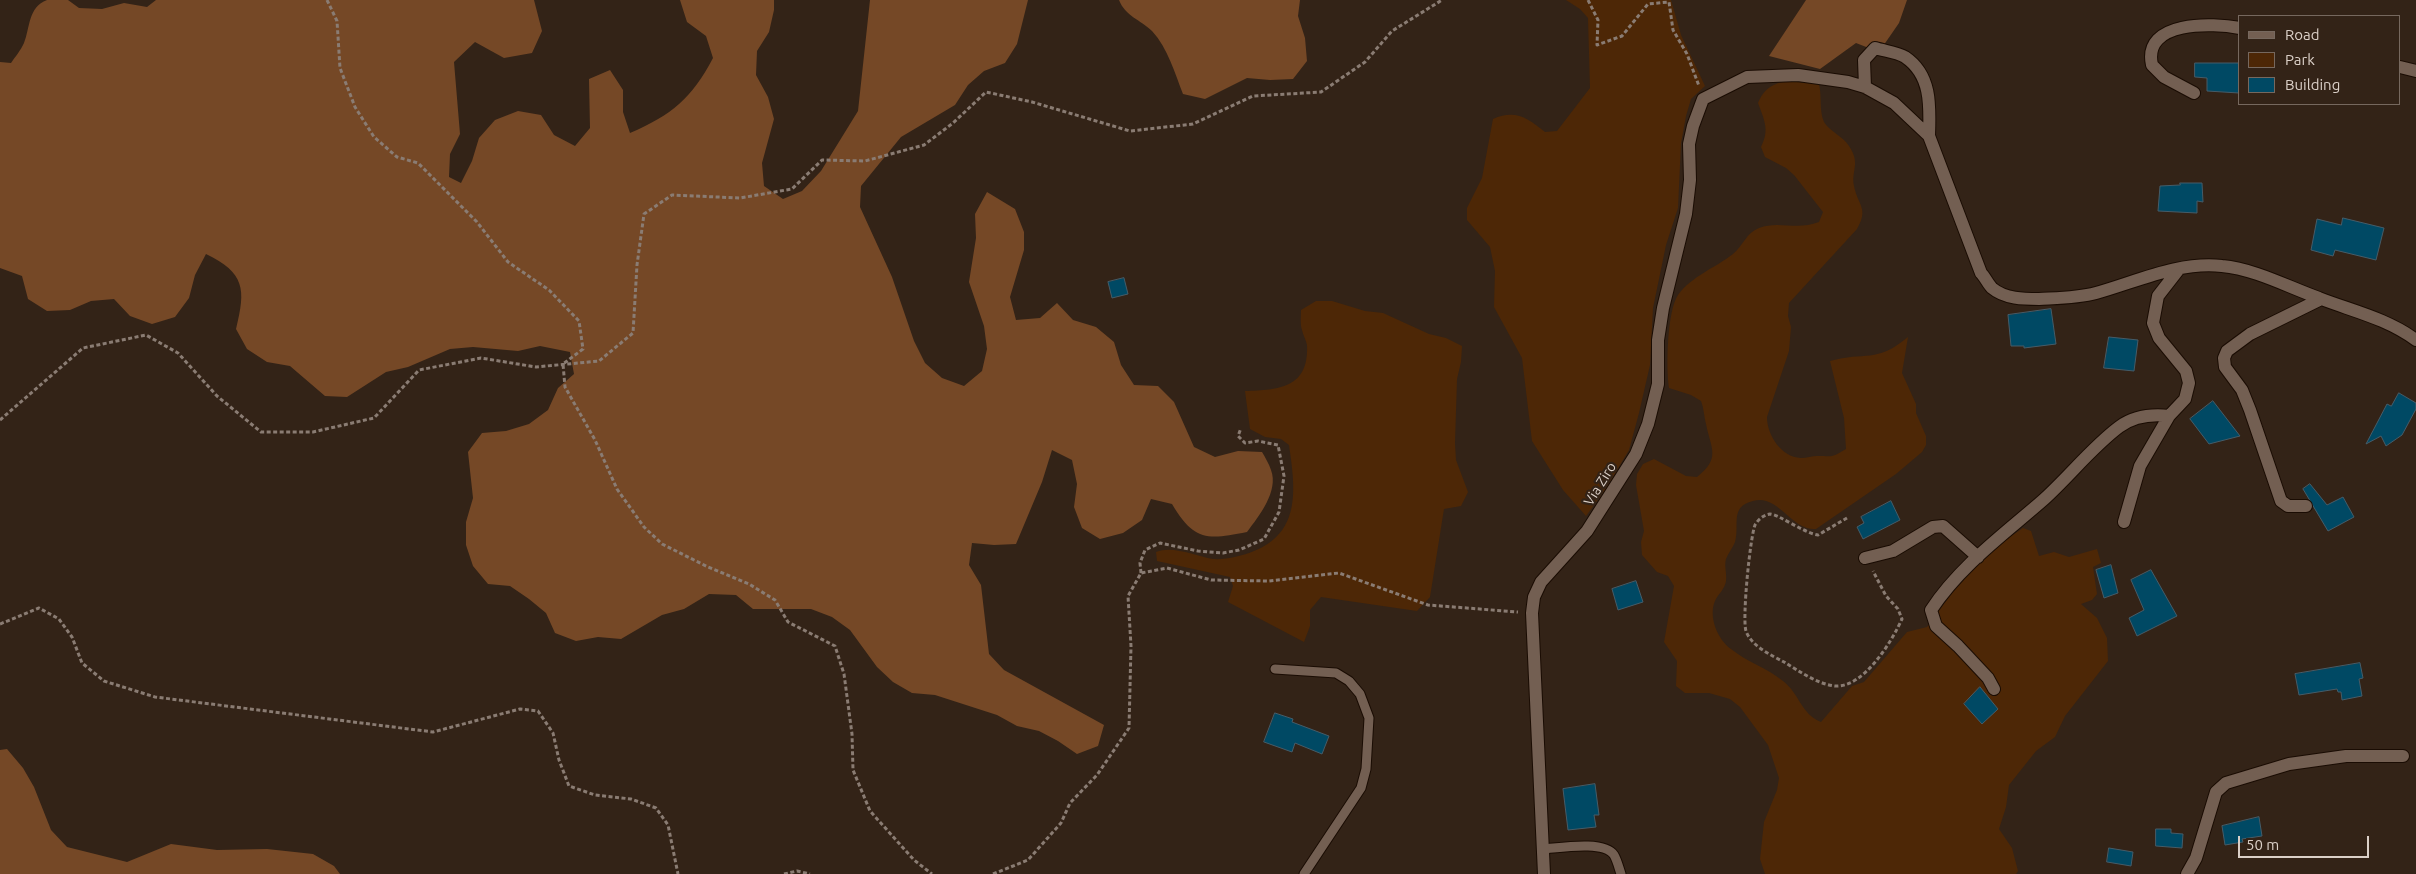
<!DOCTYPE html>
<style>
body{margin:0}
#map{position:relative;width:2416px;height:874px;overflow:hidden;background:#332317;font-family:Ubuntu,sans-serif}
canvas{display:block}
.legend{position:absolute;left:2238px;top:15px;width:162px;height:90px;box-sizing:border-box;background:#332317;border:1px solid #76685e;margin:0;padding:6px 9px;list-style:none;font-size:15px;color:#dbd0c8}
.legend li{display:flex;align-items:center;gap:10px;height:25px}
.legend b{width:25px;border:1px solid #76685e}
.scale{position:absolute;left:2238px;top:836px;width:131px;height:22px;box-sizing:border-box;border:2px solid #dbd0c8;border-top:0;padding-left:6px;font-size:15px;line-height:18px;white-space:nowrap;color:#dbd0c8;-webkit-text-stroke:4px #332317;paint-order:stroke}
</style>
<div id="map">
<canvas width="2416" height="874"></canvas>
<ul class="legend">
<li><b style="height:6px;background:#735f52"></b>Road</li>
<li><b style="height:14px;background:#4d2706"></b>Park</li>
<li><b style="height:14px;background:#004964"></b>Building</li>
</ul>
<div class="scale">50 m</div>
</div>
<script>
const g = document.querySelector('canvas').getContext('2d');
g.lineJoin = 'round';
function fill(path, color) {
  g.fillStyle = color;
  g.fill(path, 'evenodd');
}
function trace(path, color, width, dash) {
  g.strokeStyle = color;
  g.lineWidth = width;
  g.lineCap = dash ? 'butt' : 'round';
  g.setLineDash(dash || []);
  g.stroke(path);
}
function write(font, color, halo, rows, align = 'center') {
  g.font = font + ' Ubuntu,sans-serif';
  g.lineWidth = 4.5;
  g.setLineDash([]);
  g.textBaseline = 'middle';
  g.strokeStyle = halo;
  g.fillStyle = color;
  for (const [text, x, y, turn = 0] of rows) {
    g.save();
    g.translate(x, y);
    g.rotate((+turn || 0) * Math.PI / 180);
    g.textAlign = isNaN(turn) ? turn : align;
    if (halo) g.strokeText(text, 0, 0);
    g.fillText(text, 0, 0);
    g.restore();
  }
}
const green = new Path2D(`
 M1566 0H1671L1681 35 1705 86 1691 99 1686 116 1681 143 1678 208 1666 245 1653 308 1650 365 1639 413 1629 450 1605 490 1586 516 1563 490 1532 441 1522 358 1494 307 1495 271 1490 247 1467 220V208L1482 178 1493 119C1515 109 1528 118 1545 132L1557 131 1590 88 1588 18 1580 9Z
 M1785 81 1819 84C1822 96 1819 111 1824 122 1830 132 1843 136 1849 146 1861 164 1851 170 1854 186 1858 206 1869 208 1857 229L1789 303 1788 316 1791 327 1789 351 1767 417C1767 435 1781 457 1801 458 1807 458 1812 456 1817 456 1834 456 1831 458 1846 449L1844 418 1830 361C1865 351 1876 364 1908 337L1902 373 1916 404V413L1926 436V445L1922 452 1896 474 1816 529C1791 531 1779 494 1753 501 1729 507 1740 525 1735 542 1733 548 1728 553 1726 559 1724 565 1727 574 1726 581 1725 589 1718 594 1715 601 1708 617 1718 640 1731 649 1747 662 1767 668 1783 681 1800 694 1800 713 1821 722L1852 686 1864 682 1907 632 1927 627 1960 582 1991 550 2023 528 2031 531 2039 556 2054 552 2069 557 2097 549 2101 563 2093 567 2097 594 2092 600 2081 604 2097 618 2107 638 2108 661 2065 716 2055 737 2036 751 2009 785 2006 807 1999 829 2012 848 2018 871 2016 874H1765L1760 859 1764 822 1777 790 1779 778 1768 745 1740 707 1730 699 1709 693H1685L1676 686 1677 661 1664 642 1674 586 1668 576 1657 572 1642 555 1641 542 1644 531 1636 485 1637 474 1643 464 1654 459 1686 476 1697 477C1721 458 1711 449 1706 424 1704 416 1704 409 1701 401L1691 395 1669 388C1666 368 1667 311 1678 295 1692 276 1715 268 1733 254 1743 246 1746 233 1759 228 1779 220 1796 231 1819 222L1823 212 1794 175 1786 168 1765 157 1761 147C1770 129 1764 120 1758 103 1764 89 1771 85 1785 81Z
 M1316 301H1332L1365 311 1383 313 1429 334 1446 338 1462 346 1461 362 1457 379 1455 443 1456 460 1468 492 1461 506 1444 509 1430 597 1417 611 1321 597 1310 610V626L1304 642 1228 602 1233 586 1230 577 1157 561 1156 552C1173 545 1195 556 1213 559 1225 560 1242 556 1254 551 1302 532 1295 487 1289 445L1281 439 1265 437 1250 429 1245 391C1279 390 1309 388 1307 345 1306 340 1303 335 1302 330 1300 324 1301 316 1301 310Z`);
const forest = new Path2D(`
 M47 0H68L79 8 102 9 124 3 147 7 156 0H534L542 31 532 53 504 58 475 42 454 62 460 134 450 154 449 177 461 183 472 161 479 138 495 120 518 111 541 115 554 135 575 146 590 128 589 79 610 70 623 90V112L630 133C672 115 692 98 713 58L706 36 687 22 680 0H774V10L769 32 757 51 756 75 768 97 774 119 762 163 764 186 783 199 802 191 821 171 858 111 870 0H1028L1017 44 1005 63 984 71 968 85 955 105 901 137 861 186 860 207 892 277 914 341 925 363 942 378 964 386 982 371 987 349 984 326 969 282 976 238 975 214 987 192 1015 209 1024 232V250L1010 297 1016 320 1040 318 1057 303 1073 320 1096 327 1114 342 1121 365 1134 385 1158 386 1174 402 1194 447 1215 457 1238 451 1262 452C1265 457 1269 464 1271 470 1279 491 1259 516 1247 532 1207 540 1194 541 1172 504L1151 499 1142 520 1123 533 1100 539 1082 528 1074 507 1077 484 1072 460 1052 450 1042 482 1016 544 994 545 972 543 969 565 981 585 989 654 1004 670 1104 725 1098 746 1077 754 1058 741 1039 731 1017 726 997 715 935 695 912 693 893 682 877 667 850 630 832 617 811 609H753L736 595 709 594 684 609 662 615 621 639 598 637 576 641 555 633 546 613 529 599 510 586 488 584 473 566 466 545V522L473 498 468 452 482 433 506 431 529 424 548 410 558 388 574 374 570 352 540 346 518 351 473 347 450 349 408 367 386 372 347 397 325 396 290 366 267 362 247 349 236 329C246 289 245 273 206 254L195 275 189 298 175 317 152 324 130 316 114 299 91 301 70 310 47 311 28 299 22 276 0 268V62L11 63C15 57 21 50 24 43 30 28 28 7 47 0Z
 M1119 0H1300L1298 16 1305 38 1307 61 1293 79 1270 80 1247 78 1205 99 1183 94C1175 74 1168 48 1152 31 1141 20 1125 16 1119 0Z
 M1806 0H1907L1899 23 1879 52 1856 43 1820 69 1769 56Z
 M7 749 23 768 34 787 51 830 67 847 127 862 171 844 217 850 267 849 313 854 334 866 340 874H0V750Z`);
const building = new Path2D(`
 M2195 63H2239V93L2207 91V78L2195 77Z
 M2180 183H2202L2203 202 2197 201V213L2158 211 2160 186 2180 185Z
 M2343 218 2384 228 2376 260 2335 250 2333 256 2311 250 2317 219 2341 225Z
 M1124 278 1128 294 1112 298 1108 282Z
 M2051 309 2056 344 2024 348V346H2011L2008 315Z
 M2109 337 2138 340 2134 371 2104 368Z
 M2399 393 2416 403V409L2402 435 2386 446 2381 436 2366 444 2387 404 2391 406Z
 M2213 401 2240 436 2209 444 2190 419Z
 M2310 484 2327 505 2343 497 2354 517 2328 531 2303 489Z
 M1891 501 1900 520 1863 539 1857 527 1864 523 1861 517Z
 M2111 565 2118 593 2104 598 2096 570Z
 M2151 570 2177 616 2137 636 2129 618 2144 610 2131 580Z
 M1636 581 1643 602 1618 610 1612 589Z
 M2360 663 2363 678 2359 679 2362 696 2342 700 2341 692H2338L2337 689 2299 695 2295 674Z
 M1980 687 1998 709 1982 724 1964 704Z
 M1275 713 1293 719 1292 722 1329 736 1322 754 1295 743 1292 752 1264 742Z
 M1595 784 1599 815H1594L1596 827 1568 830 1563 789Z
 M2259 817 2262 836 2242 839 2243 842 2225 845 2222 826Z
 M2156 829H2171V833L2183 834 2182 848 2156 846Z
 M2109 848 2133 852 2131 866 2107 862Z`);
const path = new Path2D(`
 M327 0 337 21 340 68 355 107 374 137 397 157 418 163 477 222 508 262 549 290 579 321 583 349 563 364 565 387 595 440 617 489 644 527 662 544 708 567 749 584 775 600 788 622 835 646 844 674 852 734 853 770 870 811 914 860 932 874
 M1588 0 1598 20 1597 45 1622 36 1648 4 1669 2 1673 30 1687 54 1699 86
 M0 420 83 348 146 335 178 353 217 396 261 432H313L374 418 419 370 481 358 536 367 599 361 633 333 637 265 644 214 672 195 740 198 792 189 822 160 865 161 924 145 953 123 986 92 1032 102 1130 131 1193 124 1253 96 1321 92 1365 62 1392 31 1442 0
 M1847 518 1818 535C1804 533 1778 514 1770 514 1763 515 1758 520 1755 525 1750 538 1742 619 1746 631 1751 646 1771 655 1784 662 1799 671 1817 684 1835 686 1864 688 1892 641 1902 619L1898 609 1886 596 1873 571
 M1141 573 1140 563 1145 550 1160 543 1198 551 1223 553 1239 550 1264 539 1279 512 1284 476 1278 445 1258 441 1245 443 1238 436 1241 428
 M0 624 39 608 59 619 72 637 82 663 104 681 155 697 433 732 520 709 538 711 553 733 559 760 569 786 595 795 631 799 656 808 668 825 678 874
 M784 874 797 871 810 874
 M993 874 1028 860 1061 823 1070 803 1097 775 1129 728 1131 646 1128 596 1141 573 1167 568 1211 580 1269 581 1339 573 1428 605 1518 612`);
const service = new Path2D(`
 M1275 669 1336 673 1349 681 1360 694 1369 718 1366 769 1361 788 1304 874
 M1543 849C1559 848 1604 840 1614 855 1617 860 1619 868 1621 874`);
const minor = new Path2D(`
 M2400 67 2416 71
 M1865 87 1864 60 1875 48C1884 51 1897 52 1905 57 1932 75 1930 107 1929 136
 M2194 93 2164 77 2152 65C2142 20 2213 23 2240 28
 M2306 506H2288L2281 501 2250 410 2242 390 2225 367 2224 358 2227 351 2250 334 2321 299
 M2124 522 2140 466 2169 416 2185 399 2189 383 2186 371 2159 338 2153 323 2158 296 2179 269
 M1865 558 1893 551 1933 527 1943 526 1978 557
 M1994 689 1988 678 1958 646 1936 626 1931 610C1960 566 2003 535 2042 501 2068 478 2091 448 2119 427 2134 416 2151 414 2169 416
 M1544 874 1532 613 1534 597 1541 582 1587 531 1636 454 1648 424 1658 384V340L1663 308 1686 214 1690 180 1689 144 1693 126 1703 99 1747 77 1798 75 1848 82 1865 87 1894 103 1929 136 1981 273C1985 277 1988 284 1992 288 2005 299 2024 299 2039 299 2058 298 2078 298 2096 293 2136 282 2179 261 2222 266 2255 269 2288 287 2319 298 2352 311 2386 318 2416 340
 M2187 874 2196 858 2216 792 2226 783 2289 764 2346 756H2403`);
const streetNames = [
 ["Via Ziro",1600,484,-58]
];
fill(green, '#4d2706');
fill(forest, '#754826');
fill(building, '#004964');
trace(building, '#465c68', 1);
trace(service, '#1a0c03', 11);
trace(minor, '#1a0c03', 14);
trace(path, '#8a7c73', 3, [4, 2.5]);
trace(service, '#735f52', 9);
trace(minor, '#735f52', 12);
write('14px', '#dbd0c8', '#332317', streetNames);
</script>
